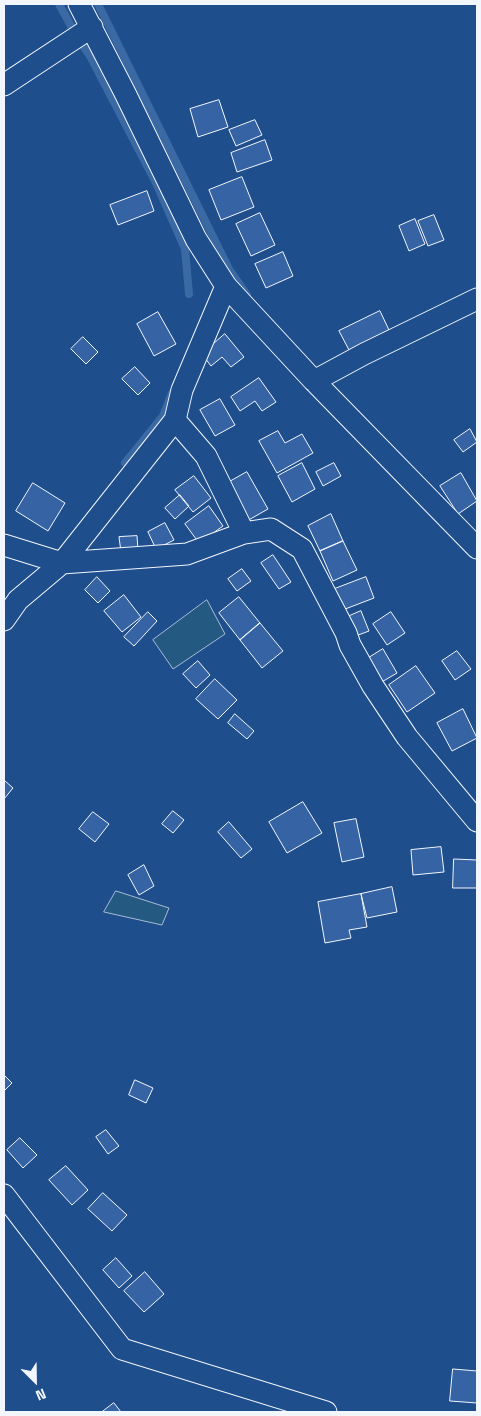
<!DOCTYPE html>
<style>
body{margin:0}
#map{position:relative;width:481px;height:1416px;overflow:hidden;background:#1f4e8c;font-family:"Space Grotesk",sans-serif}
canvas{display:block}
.frame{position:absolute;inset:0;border:5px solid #f2f6ff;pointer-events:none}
.north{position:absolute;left:10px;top:1356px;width:50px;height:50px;-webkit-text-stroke:4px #1f4e8c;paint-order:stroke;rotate:157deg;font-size:14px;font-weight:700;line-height:20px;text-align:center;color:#f2f6ff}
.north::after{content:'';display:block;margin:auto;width:18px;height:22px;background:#f2f6ff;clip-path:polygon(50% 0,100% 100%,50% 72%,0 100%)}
</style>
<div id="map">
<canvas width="481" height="1416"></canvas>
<div class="frame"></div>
<div class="north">N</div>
</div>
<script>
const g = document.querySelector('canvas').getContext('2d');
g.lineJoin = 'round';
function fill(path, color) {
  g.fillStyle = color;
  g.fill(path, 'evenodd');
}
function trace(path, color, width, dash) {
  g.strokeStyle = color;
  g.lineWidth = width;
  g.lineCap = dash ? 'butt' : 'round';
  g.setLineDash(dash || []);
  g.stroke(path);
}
const green = new Path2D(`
 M207 600 225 634 173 669 153 640Z
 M116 891 169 908 162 925 104 912Z`);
const stream = new Path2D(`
 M59 4 77 37 90 56 156 183 185 249 189 294
 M98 4 229 269 247 295
 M125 463 163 416 172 393`);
const building = new Path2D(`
 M219 100 228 127 198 137 190 109Z
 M255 120 262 135 236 146 229 130Z
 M265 140 272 160 237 172 231 153Z
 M242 177 254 207 221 220 209 190Z
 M147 191 154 211 118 225 110 205Z
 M260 213 275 245 251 256 236 224Z
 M434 215 444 240 428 246 418 221Z
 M415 219 425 244 409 251 399 226Z
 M283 252 293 276 266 288 255 264Z
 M380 311 389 330 349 350 339 331Z
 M158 312 176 344 154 356 137 324Z
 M225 334 244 357 231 367 222 357 211 366 202 354Z
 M83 337 98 352 86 364 71 349Z
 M135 367 150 383 138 395 122 379Z
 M259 378 276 402 262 411 255 401 240 411 231 397Z
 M220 399 235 425 215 436 200 410Z
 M470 429 477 442 463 452 454 440Z
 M278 431 285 443 302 434 313 453 277 473 259 441Z
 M302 463 315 489 292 502 278 476Z
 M334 463 341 476 323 486 316 472Z
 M247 472 268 509 245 522 224 485Z
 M461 473 477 501 458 514 440 486Z
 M194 476 211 498 193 512 175 490Z
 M33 483 65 503 48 531 16 511Z
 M180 495 189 506 175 519 165 508Z
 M209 506 223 526 199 543 185 524Z
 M331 514 343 541 320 551 308 526Z
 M165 523 174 540 156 549 148 532Z
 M137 536 138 550 121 552 119 537Z
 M343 541 357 570 333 581 320 551Z
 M273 555 291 582 279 589 261 563Z
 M242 569 251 581 237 591 228 579Z
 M97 577 110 591 98 603 85 590Z
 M366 577 374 598 340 611 332 590Z
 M124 595 141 617 122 632 104 611Z
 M239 597 260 623 240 640 219 613Z
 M361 611 369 631 353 637 345 618Z
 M148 612 157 621 134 646 124 637Z
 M391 612 405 633 387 645 373 624Z
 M260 623 283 651 262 668 240 640Z
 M383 649 397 673 380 683 367 659Z
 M457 651 471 669 455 680 442 661Z
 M198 661 210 675 196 688 183 674Z
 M416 666 435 693 407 712 389 685Z
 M215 679 237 700 218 719 196 699Z
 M463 709 477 738 452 751 437 723Z
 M235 714 254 731 247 739 228 723Z
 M4 780 13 788 4 799Z
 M303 802 322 833 287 853 269 822Z
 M173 811 184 820 173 833 162 824Z
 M93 812 109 824 95 842 79 829Z
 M356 819 364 857 342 862 334 823Z
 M229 822 252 849 241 858 218 832Z
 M441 847 444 872 413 875 411 850Z
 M454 859 477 860V888H453Z
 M144 865 154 886 139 895 128 875Z
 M392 887 397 912 367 918 361 894Z
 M361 894 367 927 349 930 351 938 325 943 318 902Z
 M4 1075 12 1083 4 1091Z
 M135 1080 153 1088 146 1103 129 1095Z
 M106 1130 119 1146 108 1154 96 1137Z
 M20 1138 37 1155 23 1168 7 1150Z
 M66 1166 88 1190 72 1205 49 1180Z
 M103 1193 127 1215 112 1231 88 1209Z
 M116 1258 132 1276 119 1288 103 1270Z
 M145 1272 164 1294 144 1312 124 1291Z
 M453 1369 477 1371V1403L450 1401Z
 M114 1403 121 1412H102Z`);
const minor = new Path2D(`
 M79 4 125 93 196 239 226 286 314 381 477 548
 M4 85 92 27
 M314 381 364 354 477 299
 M244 533 271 529 302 549 346 633 350 645 373 686 407 737 477 821
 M4 545 62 563 187 554 244 533 206 456 175 420
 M4 620 18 600 62 563 175 420 182 390 226 286
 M4 1195 122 1349 326 1412`);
fill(green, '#245a82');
trace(green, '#a8bbd7', 1);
trace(stream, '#3b69a3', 8);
fill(building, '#3563a3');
trace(building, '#f2f6ff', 1);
trace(minor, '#f2f6ff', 23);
trace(minor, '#1f4e8c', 21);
</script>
